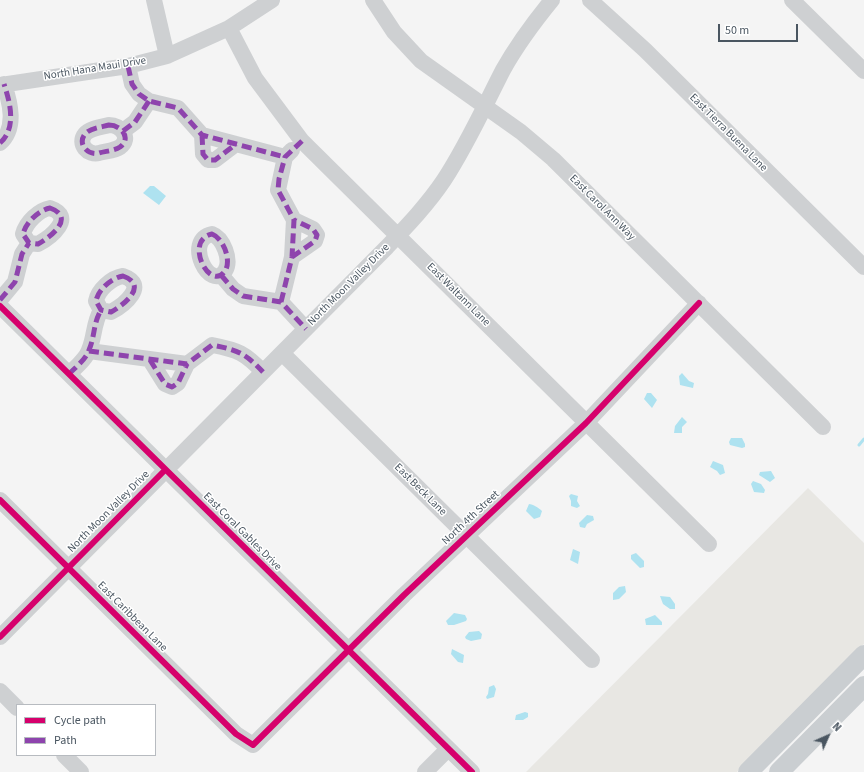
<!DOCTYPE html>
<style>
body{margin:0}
#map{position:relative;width:864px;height:772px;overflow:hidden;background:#f4f4f4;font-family:"Source Sans 3",sans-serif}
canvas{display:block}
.legend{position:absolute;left:16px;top:704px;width:140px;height:52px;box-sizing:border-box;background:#fff;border:1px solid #b7bbc0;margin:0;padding:5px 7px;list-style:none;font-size:12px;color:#4a5661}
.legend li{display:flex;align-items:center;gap:8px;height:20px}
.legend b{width:20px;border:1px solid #b7bbc0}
.north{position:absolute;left:808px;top:716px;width:40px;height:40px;-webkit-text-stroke:3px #fff;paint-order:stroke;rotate:45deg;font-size:11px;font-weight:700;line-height:16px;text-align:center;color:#4a5661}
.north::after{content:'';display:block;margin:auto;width:14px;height:18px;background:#4a5661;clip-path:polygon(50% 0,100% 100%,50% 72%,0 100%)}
.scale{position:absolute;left:718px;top:24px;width:80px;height:18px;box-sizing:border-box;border:2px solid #4a5661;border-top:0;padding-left:5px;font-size:12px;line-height:14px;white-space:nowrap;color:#4a5661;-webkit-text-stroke:3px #fff;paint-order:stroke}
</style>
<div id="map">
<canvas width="864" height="772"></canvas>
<ul class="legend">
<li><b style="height:5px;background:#d6006c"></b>Cycle path</li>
<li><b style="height:5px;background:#8e44ad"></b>Path</li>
</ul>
<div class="north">N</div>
<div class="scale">50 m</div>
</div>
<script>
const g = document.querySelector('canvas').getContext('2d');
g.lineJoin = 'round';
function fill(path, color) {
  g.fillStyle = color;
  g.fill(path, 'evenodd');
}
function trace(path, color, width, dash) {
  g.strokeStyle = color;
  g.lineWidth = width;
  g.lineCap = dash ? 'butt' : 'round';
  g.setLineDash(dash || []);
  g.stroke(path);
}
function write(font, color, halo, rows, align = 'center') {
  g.font = font + ' "Source Sans 3",sans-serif';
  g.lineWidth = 3;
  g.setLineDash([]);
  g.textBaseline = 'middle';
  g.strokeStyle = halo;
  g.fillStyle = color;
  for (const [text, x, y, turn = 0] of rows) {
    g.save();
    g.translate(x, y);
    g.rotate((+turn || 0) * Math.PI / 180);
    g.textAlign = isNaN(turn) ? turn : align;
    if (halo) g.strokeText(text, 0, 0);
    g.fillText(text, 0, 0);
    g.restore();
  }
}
const commercial = new Path2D(`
 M808 488 864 543V644L737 772H526Z`);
const water = new Path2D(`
 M150 186H154L166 196 159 205 143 193Z
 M682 373 689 381 694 383 693 388 680 385 679 376Z
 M647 393H651L657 400 652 408 644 399Z
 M682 417 687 422 682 427V433H674L675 426Z
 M731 438H742L745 444V447L742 448 730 445 729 442Z
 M713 461 723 465 725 473 720 475 717 471 710 467Z
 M771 471 775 478 770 482 759 475 760 472Z
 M753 481 761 484 765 490 764 493 754 492 751 484Z
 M571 494 578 496 577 501 580 506 577 508 571 506V501L569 496Z
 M529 504C533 504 539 508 542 511L540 517 534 519 526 511Z
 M587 515 593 516 594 520 587 524 585 528 580 527 579 523Z
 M573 549 580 552 578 564 570 560Z
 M636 553 644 561V567L640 568 631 559V555Z
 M625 586 626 592 619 599 613 600V593L619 587Z
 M660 596 670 597 675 604V609H670L663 604Z
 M454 613 465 615 467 619 466 621 454 625H448L446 621Z
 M655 615 662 622V625H646L645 619Z
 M479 631 482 634 481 639 471 641 466 639 465 637 469 632Z
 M452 649 464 655 463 663 458 662 451 654Z
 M494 685 496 689 494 697 487 699 486 697 488 694 489 687Z
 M525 712 528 713V717L523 720H515L516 715Z`);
const stream = new Path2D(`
 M859 445 864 439`);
const minor = new Path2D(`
 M154 0 167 56
 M373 0 394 32 421 61 521 132 553 159 823 427
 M590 0 645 50 864 267
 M792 0 864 71
 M229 28 255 78 302 141 709 544
 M128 66 132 84 139 94 149 101 178 108 202 135 285 157
 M0 85 128 66 167 56 229 28 272 0
 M109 125C121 125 132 138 120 147 114 151 105 151 99 153 88 156 77 144 85 134 90 128 102 127 109 125Z
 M123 131 135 122 149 101
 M202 135 203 154 208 160H215L236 144
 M0 143C17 128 10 102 4 84
 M50 208C76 217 51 237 38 244L29 243 23 234C26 222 39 210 50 208Z
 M212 234C223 238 232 260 225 271 210 293 183 240 212 234Z
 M292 257 315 241 317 235 313 229 294 220
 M221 275 233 289 243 296 281 302 306 329
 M123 276C149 285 124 305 111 312L101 310 96 301C98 290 111 278 123 276Z
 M0 300 15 282 22 254 29 243
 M281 302 292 257 294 220 278 190 285 157 292 150
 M0 306 472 772
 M89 351 187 364 212 345C238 350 245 353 263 372
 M282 353 592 660
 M150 360 165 384 172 387 178 383 187 364
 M69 374C76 367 86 359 89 350 95 336 93 324 101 310
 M0 500 236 734 253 745 404 595 586 423 699 303
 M0 637 387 247C407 226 428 204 444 180 467 145 484 107 503 70 517 45 534 22 552 0
 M0 691 17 708
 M64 755 81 772
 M425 772 448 749`);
const major = new Path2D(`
 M748 772 864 655
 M779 772 864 686`);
const quiet = new Path2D(`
 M128 66 132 84 139 94 149 101 178 108 202 135 285 157
 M109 125C121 125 132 138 120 147 114 151 105 151 99 153 88 156 77 144 85 134 90 128 102 127 109 125Z
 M123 131 135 122 149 101
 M202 135 203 154 208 160H215L236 144
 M0 143C17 128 10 102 4 84
 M50 208C76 217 51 237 38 244L29 243 23 234C26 222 39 210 50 208Z
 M212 234C223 238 232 260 225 271 210 293 183 240 212 234Z
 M292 257 315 241 317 235 313 229 294 220
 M221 275 233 289 243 296 281 302 306 329
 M123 276C149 285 124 305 111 312L101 310 96 301C98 290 111 278 123 276Z
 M0 300 15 282 22 254 29 243
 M281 302 292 257 294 220 278 190 279 179 285 157 302 141
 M89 351 187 364 212 345C238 350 245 353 263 372
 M150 360 165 384 172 387 178 383 187 364
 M69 374C76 367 86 359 89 350 95 336 93 324 101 310`);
const cycleway = new Path2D(`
 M0 306 472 772
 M0 500 236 734 253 745 404 595 586 423 699 303
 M0 637 165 470`);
const streetNames = [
 ["North Hana Maui Drive",95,69,-9],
 ["East Tierra Buena Lane",728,133,45],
 ["East Carol Ann Way",602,208,45],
 ["North Moon Valley Drive",349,285,-45],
 ["East Waltann Lane",458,295,45],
 ["East Beck Lane",420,490,45],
 ["North Moon Valley Drive",109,512,-45],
 ["North 4th Street",471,518,-43],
 ["East Coral Gables Drive",242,532,45],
 ["East Caribbean Lane",132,617,45]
];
fill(commercial, '#e8e7e3');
fill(water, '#aee2f0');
trace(stream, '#aee2f0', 3);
trace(minor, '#ced0d2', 16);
trace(major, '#caced1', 20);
trace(quiet, '#8e44ad', 5, [10, 5]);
trace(cycleway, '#d6006c', 6);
write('11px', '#4a5661', '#fff', streetNames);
</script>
